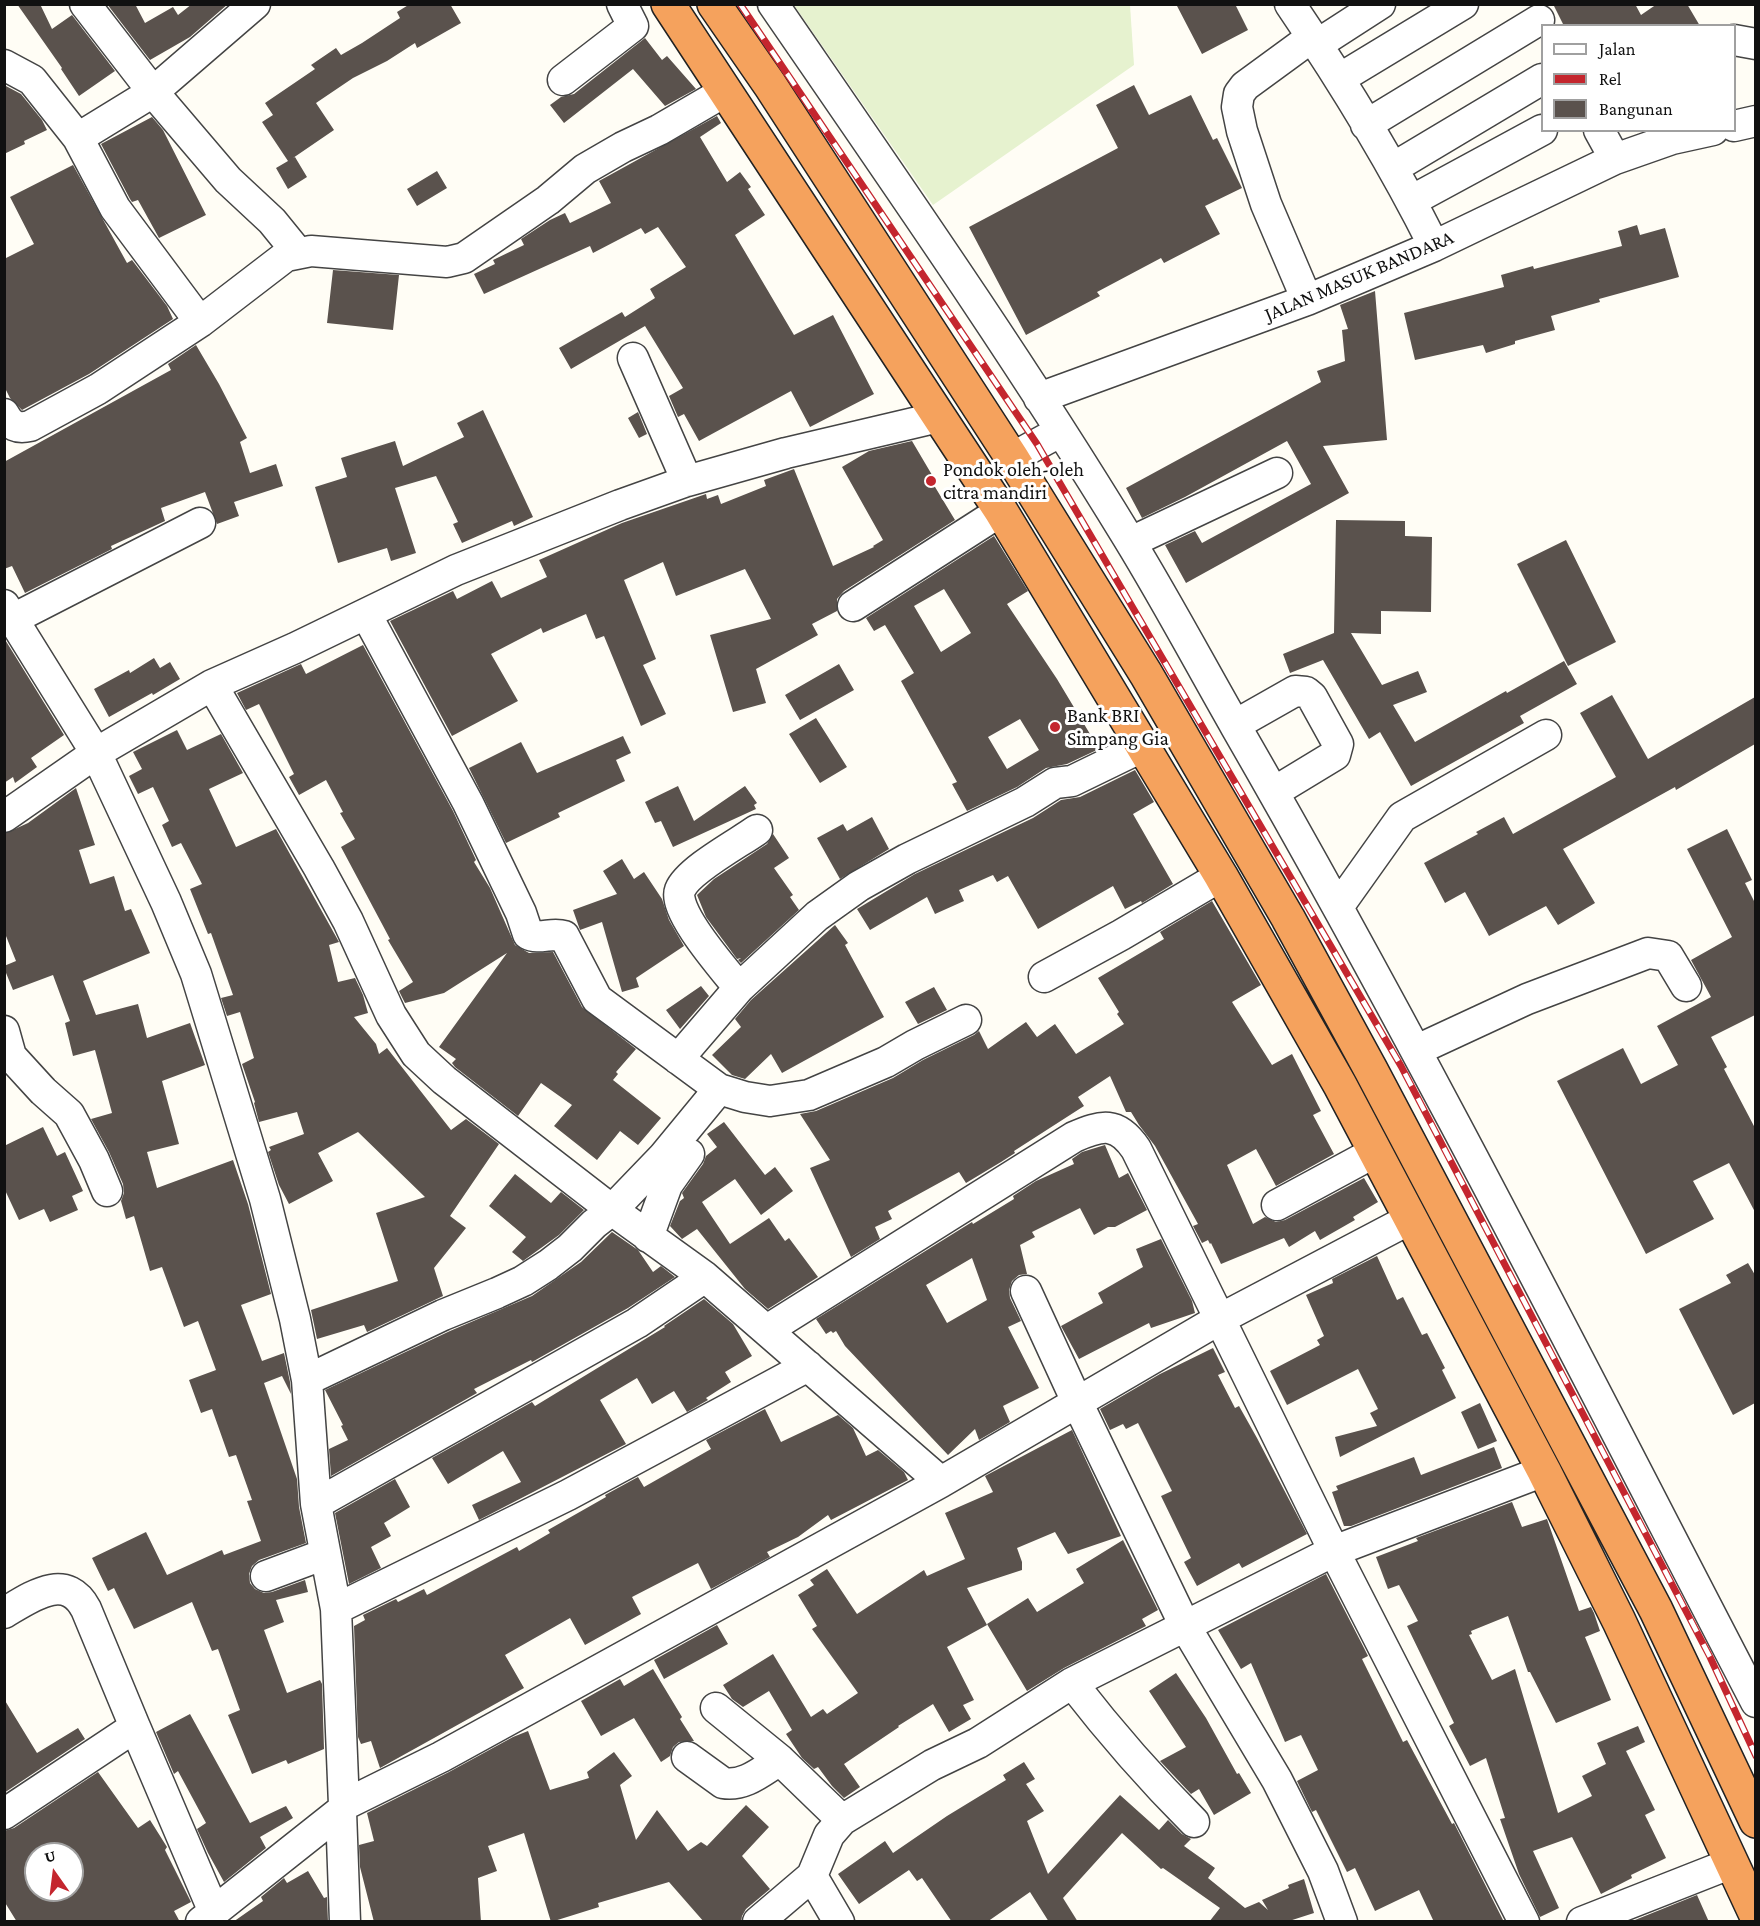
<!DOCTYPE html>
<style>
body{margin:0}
#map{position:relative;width:1760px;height:1926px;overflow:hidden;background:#fffdf5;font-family:"Crimson Pro",serif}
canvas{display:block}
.frame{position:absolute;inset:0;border:6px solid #111;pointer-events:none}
.legend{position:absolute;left:1541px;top:24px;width:195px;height:108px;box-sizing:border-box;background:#fff;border:2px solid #a0a0a0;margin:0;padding:8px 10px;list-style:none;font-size:18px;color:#111}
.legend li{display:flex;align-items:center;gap:12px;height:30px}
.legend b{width:30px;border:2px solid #a0a0a0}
.north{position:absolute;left:24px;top:1842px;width:60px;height:60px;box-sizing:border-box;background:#fff;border:2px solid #a0a0a0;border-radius:50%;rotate:346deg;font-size:16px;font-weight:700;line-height:24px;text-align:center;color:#111}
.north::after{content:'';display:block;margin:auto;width:21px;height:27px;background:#c4262e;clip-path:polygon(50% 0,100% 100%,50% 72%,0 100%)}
</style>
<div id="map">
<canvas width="1760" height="1926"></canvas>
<div class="frame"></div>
<ul class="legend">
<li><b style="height:8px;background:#fff"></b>Jalan</li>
<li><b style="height:8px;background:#c4262e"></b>Rel</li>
<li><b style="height:16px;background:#5a524d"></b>Bangunan</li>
</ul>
<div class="north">U</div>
</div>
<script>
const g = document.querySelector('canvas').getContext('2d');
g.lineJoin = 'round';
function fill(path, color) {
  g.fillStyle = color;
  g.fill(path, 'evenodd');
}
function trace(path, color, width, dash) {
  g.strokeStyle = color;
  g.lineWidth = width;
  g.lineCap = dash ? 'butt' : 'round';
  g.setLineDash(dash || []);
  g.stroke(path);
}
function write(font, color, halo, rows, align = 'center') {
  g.font = font + ' "Crimson Pro",serif';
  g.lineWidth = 6;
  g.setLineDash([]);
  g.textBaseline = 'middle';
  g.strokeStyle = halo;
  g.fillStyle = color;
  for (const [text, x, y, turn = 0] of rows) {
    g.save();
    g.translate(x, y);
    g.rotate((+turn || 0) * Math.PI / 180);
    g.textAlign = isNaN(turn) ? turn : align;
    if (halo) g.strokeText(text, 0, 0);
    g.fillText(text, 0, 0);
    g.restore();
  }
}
const pitch = new Path2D(`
 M794 5H1130L1134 65 933 205Z`);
const building = new Path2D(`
 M17 4H40L52 29 72 15 115 71 79 96 61 69 62 68Z
 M107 4H135L145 23 173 7 178 15 192 4H228L190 37 150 60Z
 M410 4H450L461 23 417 48 415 43 387 61 353 78 316 103 334 130 293 158 295 157 307 177 288 189 276 168 288 161 262 122 273 115 265 103 315 69 311 65 336 48 341 55 362 43 400 18 397 12Z
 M1176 4H1235L1248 30 1202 54Z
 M1553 4H1635L1641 15 1657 4H1687L1700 26H1564Z
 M645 38 662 60 667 56 696 89 665 106 633 69 564 123 550 105 561 97 574 94Z
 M4 85 21 94 42 120 47 130 24 141 25 144 4 154Z
 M1134 85 1149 115 1191 95 1213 140 1217 138 1242 188 1205 206 1220 234 1164 263 1161 258 1097 292 1100 296 1026 335 969 227 1118 148 1096 105Z
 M717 116 721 123 700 137 727 182 740 172 751 187 748 189 765 215 735 235 794 335 833 315 874 394 810 427 791 391 699 441 684 414 678 417 669 396 683 388 645 326 571 369 559 348 622 312 625 317 655 298 650 289 686 267 658 227 645 234 641 228 593 253 590 246 484 294 474 274 495 264 493 260 524 245 521 239 550 220 565 213 570 223 611 203 599 181Z
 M152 117 163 130 206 215 159 238 138 200 132 202 130 199 101 144Z
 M73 165 127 263 132 260 167 306 173 319 89 374 22 410 10 398 4 386V259L34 244 10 197Z
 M437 171 447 188 417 206 407 189Z
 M1637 225 1640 235 1665 228 1679 277 1599 299 1600 302 1551 316 1555 330 1515 341V344L1486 353 1483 345 1415 360 1404 313 1504 287 1501 275 1533 266 1534 269 1622 246 1618 231Z
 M333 270 399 275 393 330 327 323Z
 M1375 291 1387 440 1323 446 1349 493 1186 583 1165 545 1195 531 1202 543 1311 484 1287 441 1185 497 1142 518 1126 488 1321 382 1317 371 1345 361 1342 330 1348 329 1340 305Z
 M196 345 219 384 247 438 240 442 250 473 276 464 283 486 234 502 239 516 217 524 205 492 161 508 165 521 111 546 112 549 25 593 12 566 4 569V462L171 370 168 364Z
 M483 410 533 517 514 526 512 521 462 543 453 524 458 522 436 476 395 488 416 553 391 561 387 548 338 563 315 487 347 477 341 458 395 441 403 466 464 437 457 423Z
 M638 412 647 434 639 438 628 418Z
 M912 441 935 480 932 482 955 520 844 591 837 599V611L812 624 818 635 756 669 766 703 733 712 710 635 771 619 745 569 676 596 663 562 624 580 656 659 643 665 666 714 641 726 604 636 596 639 586 614 543 633 541 628 491 654 518 701 452 736 390 621 453 591 457 599 492 581 501 598 547 577 539 560 622 523 706 494 707 499 718 495 721 504 766 486 764 480 794 469 833 566 874 547 873 546 883 540 842 467 869 451Z
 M1336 520 1405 521V536L1432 537 1431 612 1381 611V634L1351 633 1382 685 1418 671 1427 692 1393 705 1415 742 1506 691 1507 693 1564 661 1577 684 1520 716 1524 723 1411 786 1380 732 1369 739 1323 660 1290 673 1283 654 1334 633Z
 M994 536 1028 591 1007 604 1057 679 1099 749 1067 764 1046 768 1017 787 967 811 952 784 957 782 901 681 914 673 885 625 874 631 866 618ZM944 589 971 633 941 652 914 606ZM1020 719 1039 750 1007 769 988 737Z
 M1566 540 1616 642 1568 666 1517 564Z
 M4 638 64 735 31 758 37 767 15 783 13 777 4 783Z
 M363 645 453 811 476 860 474 862 490 888 515 945 529 953 553 952 582 1007 636 1049 616 1072 618 1074 613 1080 661 1118 638 1145 620 1131 597 1160 554 1126 572 1105 541 1083 518 1116 455 1067 452 1063 456 1059 439 1047 507 953 444 993 405 1003 399 991 413 982 388 940 390 939 341 847 355 839 340 813 343 812 326 780 299 795 289 777 294 774 259 704 246 710 237 693 301 664 306 674Z
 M154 658 160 668 170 662 180 679 153 695 152 693 109 717 94 689 129 670 130 673Z
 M839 664 854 690 800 720 785 695Z
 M1612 695 1648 759 1755 697V744L1676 790 1675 787 1563 849 1595 903 1558 925 1546 906 1489 936 1465 892 1445 903 1424 863 1478 834 1476 832 1504 817 1513 834 1616 777 1580 713Z
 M816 718 847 767 820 783 789 734Z
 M177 730 187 750 221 734 243 773 209 789 236 847 276 829 339 942 329 945 338 982 355 978 363 995 368 1013 354 1017 376 1044 379 1054 387 1048 451 1130 466 1119 499 1144 450 1216 466 1228 434 1268 443 1296 367 1332 364 1325 317 1339 311 1310 398 1281 376 1213 425 1197 358 1132 318 1153 333 1181 289 1204 279 1185 268 1152 271 1150 269 1147 304 1134 297 1112 259 1122 254 1103 255 1102 242 1064 254 1058 240 1012 227 1016 221 998 233 995 211 933 208 934 190 889 202 884 181 843 172 847 162 825 169 821 153 787 138 794 129 776 142 769 133 752Z
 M623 736 631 753 616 760 625 781 558 813 560 817 506 843 469 768 521 742 537 773Z
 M1135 770 1154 802 1133 814 1173 884 1142 903 1141 901 1125 909 1113 886 1038 929 1008 876 997 882 993 875 959 890 964 901 935 914 927 897 870 930 857 909 915 874 1033 818 1061 800 1080 797Z
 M678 786 694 821 745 786 757 803 754 805 756 809 673 847 661 821 655 823 645 802Z
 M76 788 95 845 79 850 90 884 114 876 125 911 131 909 150 953 83 981 96 1015 138 1004 147 1038 190 1023 205 1065 162 1081 179 1144 147 1152 157 1188 233 1160 248 1204 271 1294 241 1305 262 1361 284 1353 290 1382 291 1394 282 1376 264 1383 297 1479 299 1507 306 1543 259 1560 252 1566 249 1574 250 1583 255 1589 264 1593 272 1592 305 1580 308 1592 276 1600 284 1622 264 1630 287 1693 320 1680 322 1684 324 1749 288 1764 286 1760 252 1774 228 1715 240 1710 218 1649 212 1651 192 1602 134 1629 114 1588 108 1591 92 1558 146 1532 167 1575 222 1550 224 1555 261 1541 247 1501 252 1500 236 1455 229 1457 212 1409 201 1413 189 1380 216 1370 198 1321 184 1327 162 1267 150 1271 134 1216 126 1219 121 1201 124 1193 123 1184 109 1152 91 1119 112 1113 95 1050 73 1056 65 1023 70 1021 53 975 13 990 4 968V966L16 961 4 931V834L28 823Z
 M872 817 889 849 840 879 817 838 843 824 847 831Z
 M1727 829 1752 880 1745 883 1755 903V1015L1711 1037 1727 1067 1724 1069 1755 1128V1212L1729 1163 1693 1181 1714 1219 1646 1254 1557 1081 1623 1048 1641 1084 1678 1065 1657 1026 1711 997 1691 960 1732 937 1687 849Z
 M773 834 789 858 774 868 793 895 790 897 799 910 741 963 738 960 741 958 737 959 706 917 697 895 714 879 767 844Z
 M622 859 634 879 644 872 662 899 669 920 684 946 636 978 639 987 622 992 602 922 580 930 573 910 617 894 603 871Z
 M1212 901 1261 985 1232 1002 1272 1065 1292 1054 1321 1111 1313 1115 1334 1154 1276 1186 1256 1149 1227 1165 1253 1224 1265 1217 1276 1222 1285 1220 1364 1178 1378 1202 1353 1217 1355 1220 1320 1240 1315 1231 1289 1247 1284 1238 1221 1264 1211 1243 1210 1244 1208 1240 1202 1243 1193 1226 1198 1224 1155 1146 1139 1125 1131 1112H1126L1110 1076 1078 1097 1084 1106 1014 1151 1015 1153 1001 1162 966 1183 959 1172 888 1211 892 1219 875 1227 880 1239 851 1257 810 1168 830 1160 800 1114 816 1111 893 1078 923 1060 974 1035 979 1031 988 1049 1026 1022 1037 1037 1055 1024 1076 1054 1124 1024 1117 1014 1119 1012 1098 978 1164 939 1160 932Z
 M835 925 848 943 845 945 884 1017 782 1073 771 1054 745 1079 732 1075 712 1055 741 1027 735 1019 751 1000Z
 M701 986 709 996 680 1029 666 1010Z
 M934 987 947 1010 918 1024 905 1002Z
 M724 1122 765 1175 775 1167 793 1191 761 1215 735 1179 702 1202 730 1244 769 1218 785 1241 789 1238 818 1277 768 1309 745 1289 697 1229 682 1239 670 1226 680 1201 684 1198 682 1193 703 1164 706 1156 717 1147 707 1134Z
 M43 1127 57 1156 65 1152 83 1191 72 1196 78 1210 50 1222 44 1209 19 1220 4 1188V1146Z
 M1105 1145 1119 1178 1128 1173 1147 1210 1115 1227H1108L1094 1235 1080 1208 1032 1232 1035 1237 1020 1245 1027 1274 1019 1275 1012 1281 1009 1290 1010 1298 1021 1321 1008 1327 1039 1388 1003 1406 1010 1422 979 1440 975 1429 948 1455 845 1346 836 1331 833 1333 831 1331 826 1334 816 1319 972 1222 973 1224 1014 1199 1013 1196 1036 1181 1074 1164 1072 1159 1082 1152ZM972 1258 987 1300 947 1323 926 1285Z
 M515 1174 551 1203 561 1192 584 1210 559 1235 523 1261 512 1252 526 1237 489 1206Z
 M612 1232 638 1250 653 1272 661 1266 675 1277 628 1308 532 1362 531 1360 474 1389 477 1393 331 1476 329 1449 348 1440 341 1426 343 1425 325 1390 450 1331 532 1296 581 1262Z
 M1161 1239 1192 1301 1195 1313 1151 1328 1149 1323 1079 1359 1061 1326 1103 1303 1098 1293 1143 1267 1136 1249Z
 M1377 1256 1397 1300 1403 1297 1422 1335 1427 1333 1445 1368 1442 1370 1456 1398 1340 1457 1335 1437 1377 1426 1370 1413 1378 1409 1358 1369 1287 1405 1270 1371 1320 1345 1317 1340 1324 1336 1306 1295 1333 1283 1332 1279Z
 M1748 1263 1755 1275V1403L1733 1415 1679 1309 1731 1283 1726 1275Z
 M704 1299 733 1324 752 1356 725 1372 731 1382 706 1398 708 1400 687 1412 674 1391 652 1404 637 1378 600 1400 626 1444 479 1520 472 1505 521 1482 503 1451 448 1484 432 1458 532 1402 535 1406 665 1327 664 1326Z
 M1213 1348 1225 1372 1218 1375 1235 1408 1239 1406 1257 1438 1307 1534 1242 1568 1239 1563 1197 1586 1184 1562 1191 1558 1161 1496 1172 1491 1138 1423 1126 1429 1123 1424 1110 1430 1100 1409 1160 1374Z
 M1480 1403 1497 1441 1478 1449 1461 1412Z
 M765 1409 781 1442 838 1415 853 1428 866 1456 878 1450 904 1472 908 1480 831 1520 828 1515 798 1537 767 1552 770 1557 711 1589 698 1563 632 1597 641 1614 585 1645 570 1618 505 1655 524 1688 380 1768 371 1741 361 1744 358 1737 354 1626 365 1620 363 1615 396 1599 398 1602 424 1589 427 1595 517 1547 519 1551 550 1533 548 1530 606 1497 605 1495 638 1477 644 1487 711 1449 706 1440Z
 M1072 1430 1121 1536 1068 1554 1055 1532 1017 1548 1022 1562V1570L967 1588 987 1625 947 1647 974 1700 963 1705 971 1719 949 1732 933 1704 898 1726 899 1727 844 1764 860 1787 844 1798 832 1786 818 1767 814 1769 802 1758 786 1734 792 1730 769 1691 743 1707 732 1699 723 1685 773 1654 811 1717 823 1709 827 1714 858 1693 812 1629 817 1626 798 1595 814 1585 810 1580 827 1569 857 1614 924 1570 927 1576 965 1559 945 1513 993 1492 985 1476Z
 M1494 1447 1502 1468 1351 1526H1344L1332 1492 1338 1490 1336 1486 1414 1457 1421 1475Z
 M395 1479 410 1507 384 1523 391 1536 371 1547 381 1568 349 1584 335 1513Z
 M1512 1502 1522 1527 1547 1519 1579 1611 1591 1607 1594 1613 1600 1631 1585 1637 1611 1700 1556 1723 1530 1672H1528L1508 1616 1471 1631 1472 1634 1469 1635 1492 1680 1515 1669 1558 1813 1592 1796 1582 1776 1606 1764 1597 1743 1638 1726 1645 1742 1626 1751 1655 1810 1645 1815 1666 1858 1631 1875 1632 1878 1601 1894 1572 1837 1533 1851 1559 1908 1540 1917 1519 1874 1500 1819 1505 1818 1486 1758 1470 1766 1449 1726 1454 1723 1407 1626 1418 1621 1399 1585 1388 1589 1376 1557 1418 1541 1416 1538Z
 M1123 1540 1158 1610 1142 1619 1146 1626 1064 1668 1027 1691 987 1624 1028 1598 1037 1612 1084 1583 1076 1569Z
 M1326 1574 1364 1648 1368 1656 1362 1659 1403 1742 1407 1740 1452 1824 1454 1823 1504 1922H1434L1419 1890 1375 1911 1355 1868 1347 1872 1316 1810 1312 1812 1297 1781 1318 1770 1301 1735 1285 1742 1251 1663 1241 1669 1218 1630Z
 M717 1625 728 1644 664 1679 654 1660Z
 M653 1669 682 1717 680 1719 694 1741 679 1742 673 1747 670 1756 661 1762 634 1718 601 1736 581 1701 620 1679 624 1686Z
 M1176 1673 1206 1718 1237 1774 1239 1773 1251 1793 1214 1815 1199 1789 1191 1794 1160 1761 1186 1747 1149 1691Z
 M4 1699 37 1753 78 1728 85 1739 4 1793Z
 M190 1714 250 1823 286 1806 293 1818 260 1837 266 1848 224 1882 208 1853 197 1829 206 1823 178 1771 174 1774 156 1732Z
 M528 1731 550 1790 589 1778 587 1772 614 1752 632 1776 620 1785 636 1840 657 1810 688 1851 701 1842 707 1846 746 1805 769 1827 742 1856 770 1889 746 1909 742 1916 741 1922H704L669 1882 598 1903 599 1907 551 1922 524 1833 488 1846 497 1871 478 1878 481 1922H374L360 1867 359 1845 374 1841 367 1813 449 1772 513 1737Z
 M1024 1762 1035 1779 1026 1784 1044 1811 1027 1821 1048 1874 1120 1795 1159 1830 1168 1820 1182 1834 1191 1839 1184 1846 1215 1868 1208 1878 1245 1908 1259 1902 1268 1910 1262 1900 1289 1888 1288 1885 1304 1879 1314 1913 1286 1922H1209L1220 1908 1163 1868 1161 1869 1122 1833 1063 1898 1078 1922H1049L1030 1892 987 1922H952L922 1878 917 1881 909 1870 859 1904 838 1874 885 1841 893 1853 947 1816 1006 1780 1003 1775Z
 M98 1772 138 1828 150 1820 167 1847 165 1850 191 1902 174 1911 180 1922H17L4 1901V1831L14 1828ZM36 1854H72V1890H36Z
 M308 1871 324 1898 327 1897 328 1922H233L263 1901 261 1897 284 1878 287 1883Z
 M1697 1895 1709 1922H1630Z`);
const minor = new Path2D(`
 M85 4 153 92 255 4
 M773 4C894 180 1017 356 1128 538 1166 600 1200 664 1236 727 1420 1046 1586 1375 1756 1702
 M1290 4C1343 82 1392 162 1434 246
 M1734 40 1756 44
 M1318 44 1380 4
 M4 65 32 80 78 138
 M1339 79 1463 4
 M563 80 633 26 622 4
 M1366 125 1539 20
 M1734 126 1756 121
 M1599 130 1615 159
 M1393 168 1542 79
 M1411 201 1542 130
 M1307 300 1266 204 1242 131 1237 107 1239 94 1245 86 1312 37
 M200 322 115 208 78 138 153 92 228 180 272 221 298 253
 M633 358 687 481
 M1039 398 1307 300 1434 246 1615 159 1672 139 1713 130
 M4 414C11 426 17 429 30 426L98 389 200 322 286 256 311 251 447 262 464 258 548 200 585 169 623 147 659 130 726 91
 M1012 458 1061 431
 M1131 542 1277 473
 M4 605 96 753 166 902 196 974 265 1199 295 1319 307 1380 316 1504 336 1609 344 1805 341 1811 345 1922
 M853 606 1001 511
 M13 619 200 523
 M212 685 319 868 348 921 391 1015 416 1054 444 1080 612 1210 705 1277 941 1482
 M1235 725 1295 691 1306 692 1312 697 1338 744 1335 755 1274 792
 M4 817 96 753 212 685 295 648 456 570 620 505 687 481 786 453 939 417
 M1338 907 1402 817 1546 735
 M1044 977 1121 935 1221 876
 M739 988C725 970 672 911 680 890 688 870 739 843 757 830
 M4 1031 11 1056 43 1091 69 1114 94 1160 107 1191
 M1417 1050 1527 999 1648 953 1668 956 1686 986
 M678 1059 739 988 817 916 859 886 907 859 1025 802 1055 783 1072 781 1144 746
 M719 1089 745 1097 770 1101 809 1095 886 1062 915 1045 966 1020
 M1277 1205 1375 1152
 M648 1237 667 1185 689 1154
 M1026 1291 1078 1404 1185 1626 1277 1780 1323 1871 1342 1922
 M767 1330 1074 1137C1102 1125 1117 1121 1136 1149L1334 1551 1524 1922
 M307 1380 443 1315 497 1293 523 1281 548 1265 570 1248 594 1224 612 1210 663 1157 719 1089 597 999 564 936C552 932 539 940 528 934L521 913 468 803 366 614
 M316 1504 637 1323 705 1277
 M266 1576 325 1554
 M336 1609 568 1495 808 1366
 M4 1613C31 1597 66 1571 86 1609L135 1727
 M1072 1683C1110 1732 1150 1778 1194 1822
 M716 1708 780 1760 842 1820
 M687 1757 723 1783C745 1787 763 1770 780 1760
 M344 1805 441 1757 941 1482 1218 1320 1410 1219
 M4 1814 135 1727 214 1912
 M812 1876 839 1922
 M201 1922 341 1811
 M758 1922 812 1876 829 1835 842 1820 932 1765 978 1743 1072 1683 1334 1551 1544 1471
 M1582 1922 1732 1863`);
const highway = new Path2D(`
 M668 4 1001 511 1221 876 1340 1085 1544 1471 1619 1621 1756 1915
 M714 4 770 85 1012 458 1146 674 1288 918 1371 1070 1656 1610 1756 1821`);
const rail = new Path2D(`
 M740 4 1037 444 1401 1066 1710 1657 1756 1756`);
const markers = [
 [931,481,6,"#c4262e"],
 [1055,727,6,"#c4262e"]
];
const streetNames = [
 ["JALAN MASUK BANDARA",1359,276,-23]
];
const poiNames = [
 ["Pondok oleh-oleh",943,470],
 ["citra mandiri",943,493],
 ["Bank BRI",1067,716],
 ["Simpang Gia",1067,739]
];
fill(pitch, '#e6f2cf');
fill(building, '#5a524d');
trace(minor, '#444', 33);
trace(highway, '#222', 36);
trace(minor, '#fff', 30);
trace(highway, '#f5a25d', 33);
trace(rail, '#c4262e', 7);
trace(rail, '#fff', 4.5, [14]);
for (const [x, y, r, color] of markers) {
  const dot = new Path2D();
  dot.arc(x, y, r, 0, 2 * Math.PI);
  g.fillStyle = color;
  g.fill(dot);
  trace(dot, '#fff', 2);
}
write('20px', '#111', '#fff', streetNames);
write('20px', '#111', '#fff', poiNames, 'left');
</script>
